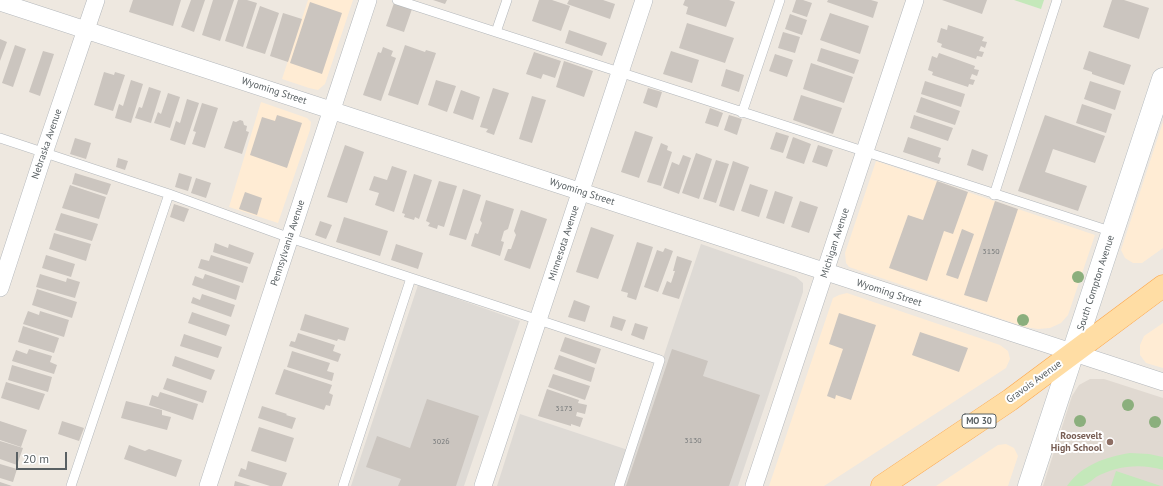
<!DOCTYPE html>
<style>
body{margin:0}
#map{position:relative;width:1163px;height:486px;overflow:hidden;background:#eee8e0;font-family:"PT Sans",sans-serif}
canvas{display:block}
.scale{position:absolute;left:16px;top:452px;width:51px;height:18px;box-sizing:border-box;border:2px solid #596063;border-top:0;padding-left:5px;font-size:12px;line-height:14px;white-space:nowrap;color:#596063;-webkit-text-stroke:3px #fff;paint-order:stroke}
</style>
<div id="map">
<canvas width="1163" height="486"></canvas>
<div class="scale">20 m</div>
</div>
<script>
const g = document.querySelector('canvas').getContext('2d');
g.lineJoin = 'round';
function fill(path, color) {
  g.fillStyle = color;
  g.fill(path, 'evenodd');
}
function trace(path, color, width, dash) {
  g.strokeStyle = color;
  g.lineWidth = width;
  g.lineCap = dash ? 'butt' : 'round';
  g.setLineDash(dash || []);
  g.stroke(path);
}
function write(font, color, halo, rows, align = 'center') {
  g.font = font + ' "PT Sans",sans-serif';
  g.lineWidth = 4;
  g.setLineDash([]);
  g.textBaseline = 'middle';
  g.strokeStyle = halo;
  g.fillStyle = color;
  for (const [text, x, y, turn = 0] of rows) {
    g.save();
    g.translate(x, y);
    g.rotate((+turn || 0) * Math.PI / 180);
    g.textAlign = isNaN(turn) ? turn : align;
    if (halo) g.strokeText(text, 0, 0);
    g.fillText(text, 0, 0);
    g.restore();
  }
}
const commercial = new Path2D(`
 M308 0H353L325 84 318 90 309 88 282 79Z
 M261 102 307 118 311 122 310 130 278 223 229 207Z
 M1163 122V248L1142 263H1133L1125 258 1121 250Z
 M876 161 1095 235 1068 315 1061 323 1050 328 1038 329 1025 327 849 267 846 263 845 253Z
 M847 293 1000 345 1008 351 1010 359 1006 368 824 486H769L833 298 839 295Z
 M1163 323V368L1146 363 1140 355V345L1144 336Z
 M1006 444 1014 448 1018 456 1008 486H936L998 445Z`);
const industrial = new Path2D(`
 M701 244 796 277 803 283V292L738 486H497L520 414 634 452 666 349Z
 M418 285 520 321 464 486H351Z`);
const education = new Path2D(`
 M1090 379H1104L1163 398V486H1043L1072 396 1079 385Z`);
const green = new Path2D(`
 M1014 0H1044L1041 9Z
 M1130 453 1149 454 1163 457V470C1140 463 1116 466 1096 477 1092 480 1087 485 1082 486 1078 486 1071 486 1067 486 1082 465 1105 457 1130 453Z
 M1116 471 1161 486H1111Z`);
const building = new Path2D(`
 M133 0H181L173 26 129 12Z
 M191 0H205L194 32 181 27Z
 M213 0H234L220 41 202 35Z
 M238 0H247L257 3 243 47 225 41Z
 M433 0H447L445 4Z
 M539 0H552L570 6 561 31 532 21Z
 M569 0H603L615 4 610 19 567 4Z
 M685 0H729L735 2 726 27 686 14 688 7 683 5Z
 M796 0H803L812 3 807 17 792 12Z
 M828 0H871L878 2 873 18 827 2Z
 M942 0H987L982 14Z
 M1112 0H1124L1149 8 1139 39 1103 27Z
 M310 2 342 13 322 74 290 63Z
 M394 3 412 9 404 32 386 26Z
 M260 6 279 13 265 54 246 48Z
 M283 13 302 19 288 62 270 56Z
 M830 13 869 26 860 54 820 40Z
 M790 14 807 20 802 35 785 29Z
 M687 23 734 38 725 63 679 48Z
 M948 25 984 37 982 41 987 42 985 48 981 46 979 51 984 52 982 57 977 56 976 59 941 47 942 44 937 42 941 28 947 30Z
 M569 30 607 43 602 56 565 43Z
 M783 32 800 37 795 53 778 48Z
 M0 39 7 42 0 61Z
 M15 45 26 49 13 87 2 83Z
 M405 45 425 52 426 50 436 53 418 105 388 95Z
 M383 47 393 51 391 56 396 58 381 101 363 95 378 52 381 53Z
 M821 48 859 60 854 74 817 61Z
 M43 51 54 54 40 96 29 92Z
 M671 51 699 60 692 83 663 74Z
 M1089 51 1131 65 1124 85 1092 74V72L1083 69Z
 M534 52 561 61 555 78 543 74 541 79 526 74Z
 M939 53 975 66 974 69 979 70 977 76 972 74 970 79 975 80 973 85 969 84 968 87 932 75 933 72 928 70 932 56 937 58Z
 M775 54 793 60 787 77 769 71Z
 M564 61 593 71 584 97 556 87Z
 M811 63 853 77 844 103 803 89Z
 M726 69 744 75 739 92 721 86Z
 M104 72 114 75 115 72 125 75 113 111 94 105Z
 M131 80 143 84 131 123 115 118 119 104 123 106Z
 M436 80 456 86 447 112 428 105Z
 M925 81 965 94 961 107 921 94Z
 M1090 81 1121 91 1115 110 1084 99Z
 M149 87 161 91 151 123 135 118 139 107 142 108Z
 M493 88 509 93 494 135 486 132 488 129 480 127Z
 M648 88 662 92 657 108 643 103Z
 M461 90 480 97 473 120 453 113Z
 M168 93 180 97 170 128 154 123 158 112 161 114Z
 M801 95 842 108 833 134 793 120Z
 M532 96 546 100 532 143 519 139Z
 M921 97 960 111 955 125 916 112Z
 M187 99 199 103 185 145 170 140 176 121 180 123Z
 M202 103 218 108 205 148 192 144 196 132 193 131Z
 M1082 104 1112 114 1106 133 1076 123Z
 M710 108 723 113 718 127 705 123Z
 M277 115 302 123 287 168 250 155 262 117 275 121Z
 M729 115 742 119 737 135 724 130Z
 M914 115 953 128 948 141 910 128Z
 M1045 115 1105 136 1095 163 1053 149 1045 172 1087 186 1078 211 1018 191Z
 M240 120 243 121 244 125 247 126 246 131 249 132 242 154 224 148 233 121 236 122Z
 M635 131 653 137 639 178 621 172Z
 M776 132 789 136 783 153 770 149Z
 M793 137 811 144 804 164 786 158Z
 M908 137 941 148 938 157 941 158 939 164 903 152Z
 M75 138 91 143 86 159 70 154Z
 M661 143 668 146 667 150 672 152 661 186 647 182Z
 M345 145 364 152 347 203 327 197Z
 M818 145 833 150 827 167 812 162Z
 M972 149 988 155 983 171 967 165Z
 M696 153 712 159 699 199 682 193Z
 M683 155 691 158 679 194 663 188 672 162 679 165Z
 M118 158 128 161 125 170 116 167Z
 M716 160 729 164 716 203 703 199Z
 M733 161 749 167 734 211 719 206Z
 M392 166 407 171 394 212 375 205 379 193 369 190 374 176 387 180Z
 M75 173 111 184 107 195 72 184Z
 M179 173 192 177 188 191 175 187Z
 M414 174 432 180 419 219 415 217 414 220 404 217 405 214 402 213Z
 M196 178 211 183 206 198 191 193Z
 M439 181 457 186 444 227 438 225 437 229 428 226 430 223 426 221Z
 M937 181 968 192 953 234 944 231 927 281 889 268 908 215 923 220Z
 M750 184 768 190 759 217 741 211Z
 M70 185 106 197 99 219 62 208Z
 M463 189 481 195 466 240 449 235Z
 M775 191 793 197 784 224 766 218Z
 M245 192 262 198 257 215 239 209Z
 M486 200 514 209 508 229 504 231 501 241 504 242 500 256 471 246 475 233 478 234 482 223 480 220Z
 M800 201 818 207 809 233 791 227Z
 M995 201 1018 209 987 302 964 295Z
 M174 204 189 209 184 222 170 217Z
 M521 210 547 219 530 269 504 260 508 249H511L516 235 514 231Z
 M61 213 98 224 92 241 55 230Z
 M344 217 388 231 380 256 336 242Z
 M320 221 332 225 326 239 315 235Z
 M591 227 614 235 598 279 576 272Z
 M962 229 974 234 958 279 946 275Z
 M54 233 91 244 86 261 49 249Z
 M637 242 653 247 636 300 627 297 628 293 621 291Z
 M215 243 228 248 229 244 254 253 250 264 213 252Z
 M396 244 423 253 418 269 391 260Z
 M665 248 673 251 658 292 644 287 657 250 663 252Z
 M46 255 75 264 71 277 42 268Z
 M211 255 248 267 243 283 198 268 201 259 209 261Z
 M677 256 692 261 679 299 662 294 667 281 671 283 675 271H673Z
 M40 274 66 282 67 278 80 282 75 298 36 287Z
 M205 274 240 286 236 300 192 285 195 276 203 279Z
 M37 289 77 302 72 318 32 305Z
 M202 294 235 305 231 317 191 303 193 297 200 300Z
 M574 300 590 306 585 322 568 317Z
 M28 311 39 315 40 311 69 320 64 337 23 324Z
 M192 312 230 325 226 336 188 323Z
 M839 313 876 325 851 400 836 395 835 399 827 396 843 349 829 344Z
 M305 314 349 328 345 341 338 339 337 341 300 330Z
 M613 316 626 320 622 331 610 327Z
 M635 323 648 327 644 340 631 335Z
 M23 326 59 338 54 353 18 342Z
 M920 332 968 348 959 372 912 355Z
 M298 333 335 345 333 351 341 354 338 362 289 346 291 341 295 342Z
 M184 334 222 347 218 358 180 346Z
 M565 337 601 349 596 364 560 351Z
 M29 349 52 356 50 362 57 365 54 374 12 361 16 350 27 354Z
 M672 349 708 361 703 376 760 395 729 486H626Z
 M292 351 330 363 327 371 334 373 332 381 287 367Z
 M559 355 595 368 591 382 554 369Z
 M175 356 215 370 211 380 172 366Z
 M12 365 52 377 48 392 8 380Z
 M284 369 332 385 329 393 333 395 330 406 326 405 324 410 275 394Z
 M553 374 590 386 585 400 548 387Z
 M167 378 207 391 203 403 163 389Z
 M6 382 45 394 39 410 1 398Z
 M547 389 579 400 578 403 587 405 585 414 577 412 576 416 583 418 580 427 571 424V426L538 416Z
 M160 392 198 404 193 420 149 405 152 395 158 397Z
 M427 399 479 416 456 486H398L401 479 366 467 377 436 410 448Z
 M126 401 162 410V415L171 417 167 430 121 418Z
 M262 406 287 414 286 415 296 418 292 429 258 418Z
 M0 421 27 430 21 447 0 440Z
 M62 421 84 428 79 441 58 434Z
 M259 427 294 438 286 462 251 451Z
 M0 441 23 448 17 465 0 459Z
 M129 445 145 451 149 449 182 460 176 477 124 459Z
 M248 461 287 473 282 486H270L238 476 241 468 246 470Z
 M0 464 17 469 13 482 0 478Z
 M235 481 251 486H234Z
 M0 482 12 486H0Z`);
const lane = new Path2D(`
 M397 0 1113 232
 M496 32 507 0
 M742 113 780 0
 M0 138 169 194 290 238 660 360 619 486
 M994 195 1057 0
 M71 486 169 194
 M343 486 411 278`);
const street = new Path2D(`
 M0 2 1163 382
 M0 288 44 153 96 0
 M208 486 368 0
 M483 486 644 0
 M754 486 915 0`);
const secondary = new Path2D(`
 M1029 486 1163 79`);
const primary = new Path2D(`
 M882 486 1010 400 1163 286`);
const trees = [
 [1078,277],
 [1023,320],
 [1128,405],
 [1080,421],
 [1155,422]
];
const markers = [
 [1110,442,4,"#8d6e63"]
];
const numberNames = [
 ["3150",991,252],
 ["3173",564,409],
 ["3130",693,441],
 ["3026",441,442]
];
const shields = [
 [979,421,34]
];
const shieldNames = [
 ["MO 30",979,421]
];
const streetNames = [
 ["Wyoming Street",274,91,18],
 ["Nebraska Avenue",47,144,-71],
 ["Wyoming Street",582,192,18],
 ["Pennsylvania Avenue",288,243,-72],
 ["Minnesota Avenue",564,243,-72],
 ["Michigan Avenue",835,243,-72],
 ["South Compton Avenue",1096,283,-72],
 ["Wyoming Street",889,293,18],
 ["Gravois Avenue",1034,382,-36]
];
const educationNames = [
 ["Roosevelt",1102,436],
 ["High School",1102,448]
];
fill(commercial, '#ffecd4');
fill(industrial, '#dedad5');
fill(education, '#e0d9d1');
fill(green, '#c4e8ba');
fill(building, '#cbc5bf');
trace(lane, '#b2b6ba', 10);
trace(street, '#b2b6ba', 18);
trace(secondary, '#b2b8bd', 23);
trace(primary, '#fda64a', 23);
trace(lane, '#fff', 9);
trace(street, '#fff', 17);
trace(secondary, '#fff', 22);
trace(primary, '#ffdda4', 22);
g.fillStyle = '#8baf7d';
for (const [x, y] of trees) {
  g.beginPath();
  g.arc(x, y, 6, 0, 2 * Math.PI);
  g.fill();
}
for (const [x, y, r, color] of markers) {
  const dot = new Path2D();
  dot.arc(x, y, r, 0, 2 * Math.PI);
  g.fillStyle = color;
  g.fill(dot);
  trace(dot, '#fff', 1.5);
}
write('8px', '#76797a', null, numberNames);
for (const [x, y, w] of shields) {
  const box = new Path2D();
  box.roundRect(x - w / 2, y - 7, w, 14, 3);
  g.fillStyle = '#fff';
  g.fill(box);
  trace(box, '#596063', 1);
}
write('bold 9px', '#596063', null, shieldNames);
write('10px', '#596063', '#fff', streetNames);
write('bold 10px', '#785e54', '#fff', educationNames, 'right');
</script>
